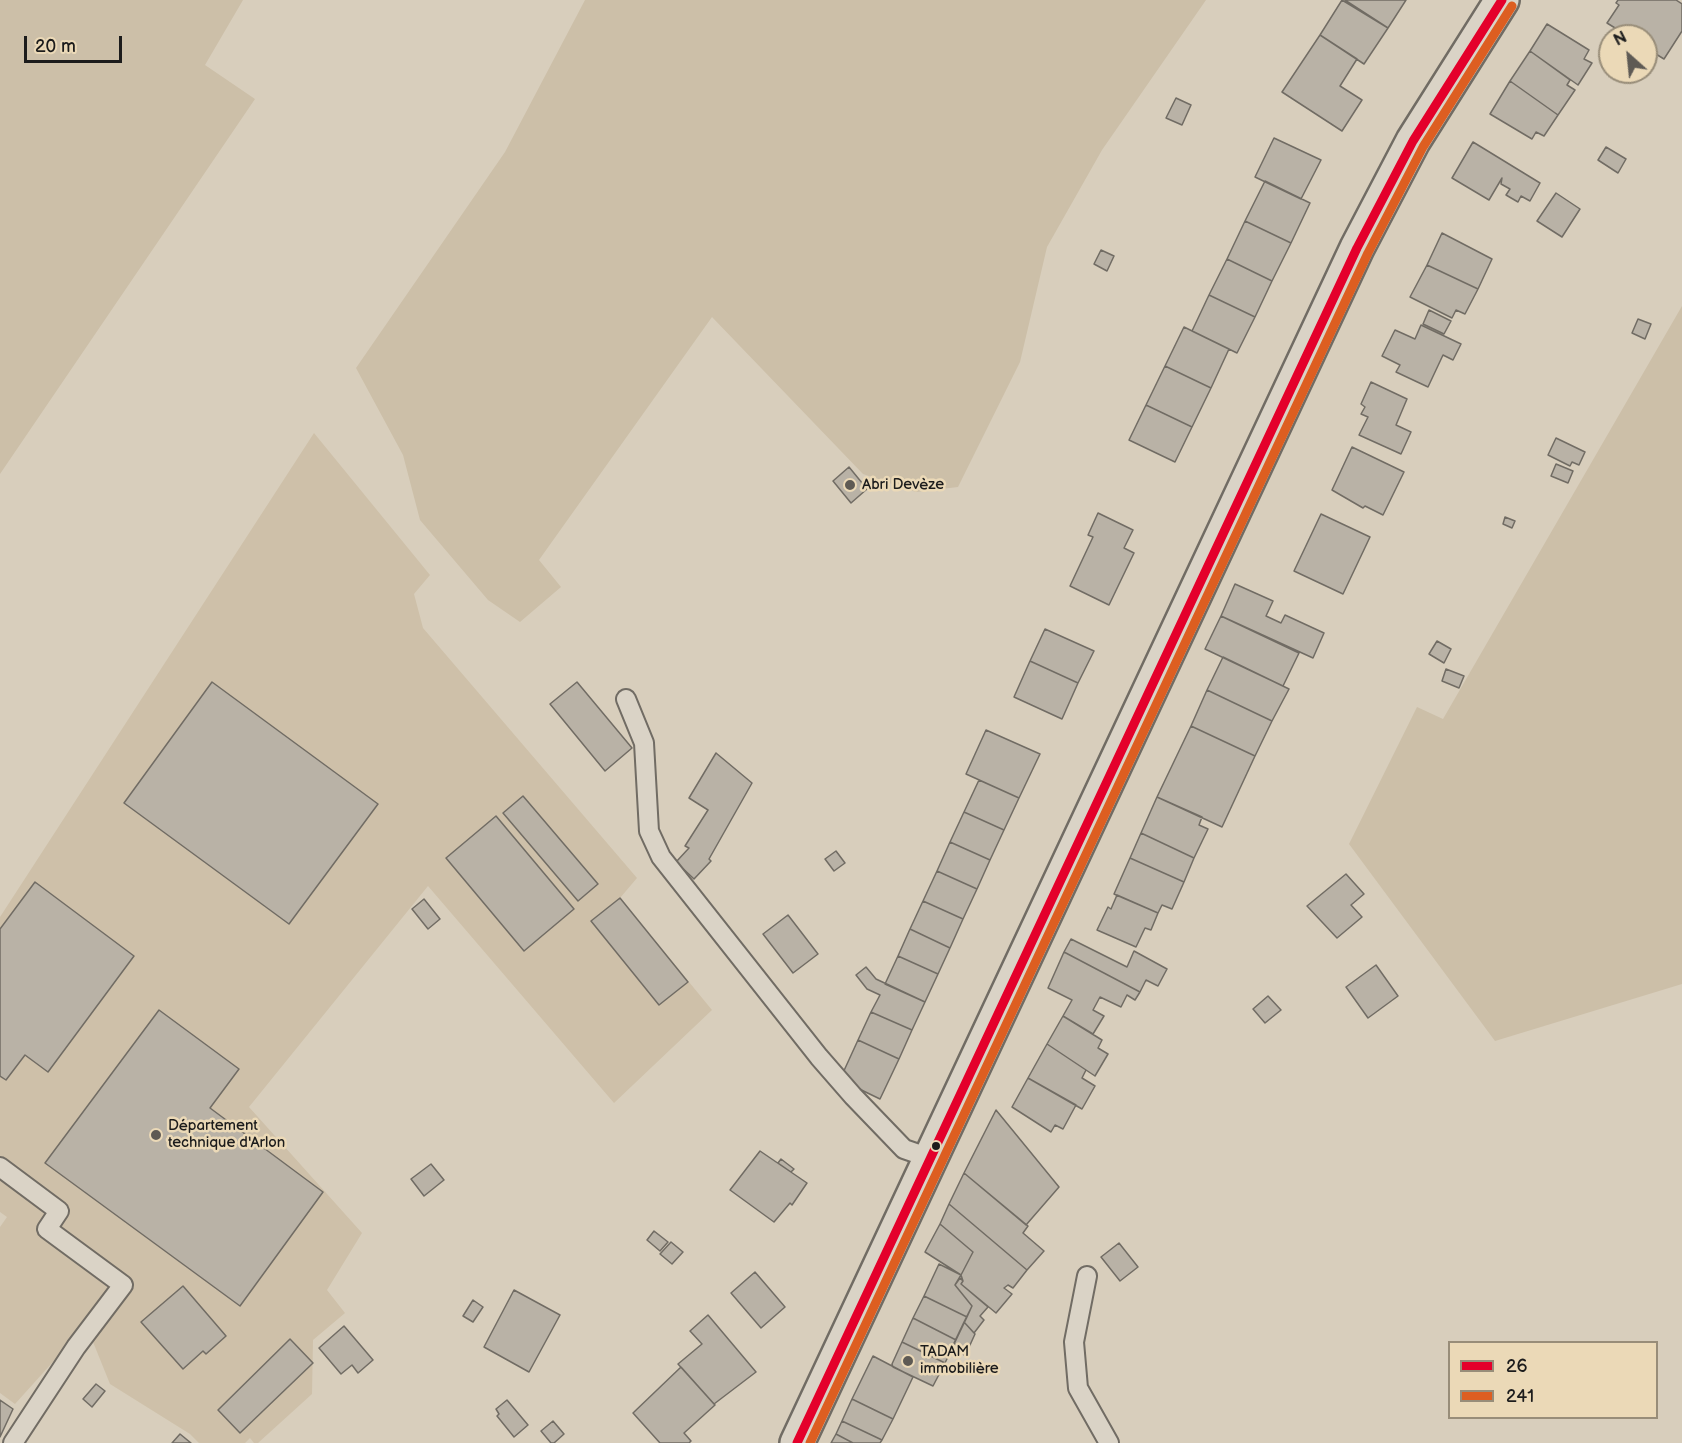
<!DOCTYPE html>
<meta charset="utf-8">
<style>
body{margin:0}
#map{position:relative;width:1682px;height:1443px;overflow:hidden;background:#d8cebc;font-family:"Balsamiq Sans",sans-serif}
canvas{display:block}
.legend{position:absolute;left:1448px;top:1341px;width:210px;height:78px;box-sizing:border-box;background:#ebd9b7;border:2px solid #988d79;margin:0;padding:8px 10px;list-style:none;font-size:18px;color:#1c1c1c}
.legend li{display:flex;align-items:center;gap:12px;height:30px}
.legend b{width:30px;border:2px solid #988d79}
.north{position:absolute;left:1598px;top:24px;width:60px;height:60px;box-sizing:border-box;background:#ebd9b7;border:2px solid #988d79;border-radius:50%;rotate:333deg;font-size:16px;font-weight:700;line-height:24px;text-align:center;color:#1c1c1c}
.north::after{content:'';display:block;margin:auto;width:21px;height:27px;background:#5e5a54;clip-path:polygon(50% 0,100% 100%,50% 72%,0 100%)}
.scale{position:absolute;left:24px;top:36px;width:98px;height:27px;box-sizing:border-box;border:3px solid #1c1c1c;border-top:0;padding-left:8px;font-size:18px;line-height:21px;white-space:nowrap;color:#1c1c1c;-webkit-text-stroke:4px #ebd9b7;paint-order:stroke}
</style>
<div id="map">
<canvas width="1682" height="1443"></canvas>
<ul class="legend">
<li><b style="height:8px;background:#e4002b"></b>26</li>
<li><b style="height:8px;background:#dd5e21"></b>241</li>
</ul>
<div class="north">N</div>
<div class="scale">20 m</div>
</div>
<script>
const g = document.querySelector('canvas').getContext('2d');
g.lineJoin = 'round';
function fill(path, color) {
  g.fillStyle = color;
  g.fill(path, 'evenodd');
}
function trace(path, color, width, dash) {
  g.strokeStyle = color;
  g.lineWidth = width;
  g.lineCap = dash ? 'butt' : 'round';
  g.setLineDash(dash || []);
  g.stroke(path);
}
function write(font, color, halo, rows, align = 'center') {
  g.font = font + ' "Balsamiq Sans",sans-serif';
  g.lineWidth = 5;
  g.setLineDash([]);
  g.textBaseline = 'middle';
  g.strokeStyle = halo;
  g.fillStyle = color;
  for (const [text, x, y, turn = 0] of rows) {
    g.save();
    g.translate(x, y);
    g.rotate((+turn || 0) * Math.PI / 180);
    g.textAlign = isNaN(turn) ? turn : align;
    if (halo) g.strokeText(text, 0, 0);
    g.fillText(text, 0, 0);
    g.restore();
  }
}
const built = new Path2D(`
 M314 433 430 575 414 594 423 628 637 878 620 898 712 1010 614 1103 428 886 249 1107 362 1233 327 1290 345 1313 313 1340 312 1394 258 1443H254L250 1438 245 1443H199L190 1434 110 1384 91 1337 79 1333 15 1404 0 1393V1227L7 1217 0 1212V917Z`);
const green = new Path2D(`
 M0 0H243L205 65 255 99 0 474Z
 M585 0H1206L1102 150 1047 247 1020 362 958 487 916 492 863 474 712 317 539 560 561 587 520 622 488 600 420 520 403 455 356 368 505 152Z
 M1682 306V984L1495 1041 1349 844 1417 707 1443 719Z`);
const building = new Path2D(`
 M1342 0 1388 28 1364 64 1320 35Z
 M1345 0H1406L1388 28Z
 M1618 0H1676L1682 4V31L1664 59 1646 48V36H1628L1607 23 1619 5 1616 3Z
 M1547 24 1589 50 1584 59 1592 63 1578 85 1530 51Z
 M1320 35 1357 59 1340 86 1362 100 1342 131 1282 92Z
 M1530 51 1570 80 1567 85 1575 90 1558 115 1510 81Z
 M1510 81 1558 115 1544 136 1536 132 1532 139 1490 114Z
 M1176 98 1191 105 1182 125 1166 118Z
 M1274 138 1321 160 1301 199 1255 177Z
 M1473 142 1540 183 1530 201 1521 196 1518 202 1506 195 1510 189 1501 184 1502 178 1489 200 1452 178Z
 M1606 147 1626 159 1618 173 1598 160Z
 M1265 181 1310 203 1291 243 1245 221Z
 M1556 193 1580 209 1562 237 1537 221Z
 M1245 221 1291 243 1272 281 1227 259Z
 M1442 233 1492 259 1478 289 1427 265Z
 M1101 250 1114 256 1107 271 1094 264Z
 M1227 259 1272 281 1255 317 1209 295Z
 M1427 265 1478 289 1465 314 1456 310 1452 318 1410 297Z
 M1209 295 1255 317 1237 353 1192 331Z
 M1429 310 1451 321 1444 334 1423 324Z
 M1638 319 1651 324 1645 339 1632 333Z
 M1421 325 1461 344 1453 360 1443 355 1428 387 1396 372 1400 365 1382 356 1395 330 1415 339Z
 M1184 327 1229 349 1211 388 1165 366Z
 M1165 366 1211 388 1192 427 1146 405Z
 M1371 382 1407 399 1396 425 1411 432 1401 454 1359 435 1368 417 1361 414 1365 407 1361 404Z
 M1146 405 1192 427 1175 462 1129 440Z
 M1556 438 1585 452 1579 465 1572 462 1570 466 1548 455Z
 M1352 447 1404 472 1383 515 1365 506 1363 508 1332 490Z
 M1556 464 1573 471 1568 483 1551 476Z
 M849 467 867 489 851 503 833 481Z
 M1098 513 1133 530 1124 548 1134 553 1109 605 1070 586 1093 537 1088 535Z
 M1321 514 1370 537 1343 594 1294 571Z
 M1505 517 1515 521 1512 528 1503 524Z
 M1235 584 1273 601 1266 616 1281 623 1285 615 1324 633 1313 658 1221 616Z
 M1221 616 1299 653 1283 686 1205 649Z
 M1045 629 1094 651 1078 683 1030 661Z
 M1437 641 1451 649 1444 663 1429 654Z
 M1223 657 1289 689 1272 721 1207 690Z
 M1030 661 1078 683 1062 719 1014 697Z
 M1446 669 1464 676 1459 688 1442 681Z
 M212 682 378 804 289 924 124 803Z
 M577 682 632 748 605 771 550 704Z
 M1207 690 1272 721 1255 756 1191 726Z
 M1191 726 1255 756 1222 827 1157 797Z
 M986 730 1040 754 1019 798 966 774Z
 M716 753 752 783 709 859 711 861 694 879 676 862 689 848 685 846 708 810 689 798Z
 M979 780 1019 798 1004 830 964 812Z
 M523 796 598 884 578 901 503 813Z
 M1157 797 1202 817 1199 825 1208 829 1194 858 1141 833Z
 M964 812 1004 830 990 860 950 842Z
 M496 816 574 909 524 951 446 858Z
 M1141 833 1194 858 1184 882 1130 858Z
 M950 842 990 860 977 889 937 871Z
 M836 851 845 863 834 871 825 859Z
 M1130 858 1184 882 1172 909 1162 905 1158 913 1114 894Z
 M937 871 977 889 963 919 923 901Z
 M1346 874 1364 894 1351 905 1362 917 1337 938 1307 906Z
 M35 882 134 956 48 1072 25 1055 6 1080 0 1076V929Z
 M1117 895 1158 913 1151 930 1145 928 1136 947 1097 930 1108 907 1111 909Z
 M620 898 688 982 659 1005 591 921Z
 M424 899 440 919 428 929 412 909Z
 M923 901 963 919 950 948 910 929Z
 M788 915 818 954 793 973 763 934Z
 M910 929 950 948 938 974 898 956Z
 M1071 939 1127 967 1134 951 1167 969 1158 986 1146 980 1140 992 1064 952Z
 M1064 952 1140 992 1135 1000 1127 995 1121 1007 1100 997 1093 1010 1104 1016 1093 1034 1063 1016 1072 1000 1048 988Z
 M898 956 938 974 925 1002 885 984Z
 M1376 965 1398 996 1368 1018 1346 987Z
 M866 967 876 979 925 1002 912 1030 871 1012 880 995 867 989 856 975Z
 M1268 996 1281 1010 1265 1023 1253 1009Z
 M159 1010 239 1069 210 1108 323 1192 240 1306 45 1163Z
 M871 1012 912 1030 899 1059 858 1040Z
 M1063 1016 1102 1040 1098 1048 1108 1054 1095 1076 1047 1044Z
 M858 1040 899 1059 880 1099 849 1084 842 1075Z
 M1047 1044 1086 1070 1082 1078 1095 1086 1082 1109 1028 1078Z
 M1028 1078 1076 1105 1063 1129 1055 1125 1051 1132 1012 1107Z
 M996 1110 1059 1187 1026 1225 964 1173Z
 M760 1151 807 1183 792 1205 790 1203 774 1222 730 1190Z
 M781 1159 794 1169 791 1172 778 1163Z
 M431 1164 444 1180 424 1196 411 1179Z
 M964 1173 1028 1226 1023 1233 1044 1251 1027 1270 949 1204Z
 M949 1204 1027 1270 1013 1288 1008 1285 1004 1288 1012 1294 996 1313 961 1284 963 1281 961 1275 973 1252 940 1224Z
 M940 1224 973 1252 961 1275 925 1252Z
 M654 1231 668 1242 660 1251 647 1240Z
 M671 1242 683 1252 672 1264 660 1254Z
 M1119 1243 1138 1267 1120 1281 1101 1257Z
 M939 1264 961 1275 955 1285 972 1306 967 1317 924 1296Z
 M755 1272 785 1307 761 1328 731 1293Z
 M960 1278 963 1281 961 1284 988 1307 980 1316 984 1320 974 1333 964 1322 972 1306 955 1285Z
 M183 1286 226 1336 206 1354 203 1351 183 1369 141 1322Z
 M514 1290 560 1315 529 1372 484 1347Z
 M924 1296 967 1317 956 1340 913 1318Z
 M473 1300 483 1307 473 1322 463 1316Z
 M708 1315 756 1372 714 1404 678 1364 702 1344 690 1331Z
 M913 1318 956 1340 945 1363 902 1342Z
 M964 1322 975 1334 965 1356 954 1343Z
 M344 1326 373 1360 358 1373 352 1365 341 1374 319 1348Z
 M290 1339 313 1363 240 1433 218 1410Z
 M902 1342 945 1363 933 1386 893 1367 892 1364Z
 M873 1356 913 1377 893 1419 852 1399Z
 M681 1367 715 1405 684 1433 691 1441 689 1443H660L633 1413Z
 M96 1384 105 1391 92 1407 83 1399Z
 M852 1399 893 1419 882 1440 842 1421Z
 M0 1400 13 1409 0 1437Z
 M507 1400 528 1425 514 1437 497 1416 499 1414 496 1409Z
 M553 1421 564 1434 554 1443H551L541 1431Z
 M842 1421 882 1440 880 1443H853L836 1434Z
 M180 1434 191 1443H172Z
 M836 1434 853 1443H831Z`);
const service = new Path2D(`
 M626 699 644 743 649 831 661 857 819 1057 853 1096 904 1149 930 1158
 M0 1167 59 1211 47 1229 123 1285 76 1347 13 1443
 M1087 1276 1074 1342 1078 1388 1109 1443`);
const secondary = new Path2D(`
 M797 1443 1357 248 1413 141 1502 0`);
const bus1 = new Path2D(`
 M797 1443 1357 248 1413 141 1502 0`);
const bus2 = new Path2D(`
 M810 1443 1368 253 1423 147 1512 6`);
const markers = [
 [850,485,6,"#5e5a54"],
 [156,1135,6,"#5e5a54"],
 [936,1146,5,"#1c1c1c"],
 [908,1361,6,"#5e5a54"]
];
const poiNames = [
 ["Abri Devèze",862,485],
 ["Département",168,1126],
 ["technique d'Arlon",168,1143],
 ["TADAM",920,1352],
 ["immobilière",920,1369]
];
fill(built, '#cec0a9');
fill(green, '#ccbfa8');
fill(building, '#b9b2a6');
trace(building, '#716c64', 1.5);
trace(service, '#716c64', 22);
trace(secondary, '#716c64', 38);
trace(service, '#dad3c6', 18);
trace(secondary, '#dad3c6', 33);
trace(bus1, '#e4002b', 9);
trace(bus2, '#dd5e21', 9);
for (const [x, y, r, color] of markers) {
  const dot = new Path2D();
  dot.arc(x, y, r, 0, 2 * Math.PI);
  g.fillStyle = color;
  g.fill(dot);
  trace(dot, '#ebd9b7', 2);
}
write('15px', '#1c1c1c', '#ebd9b7', poiNames, 'left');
</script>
